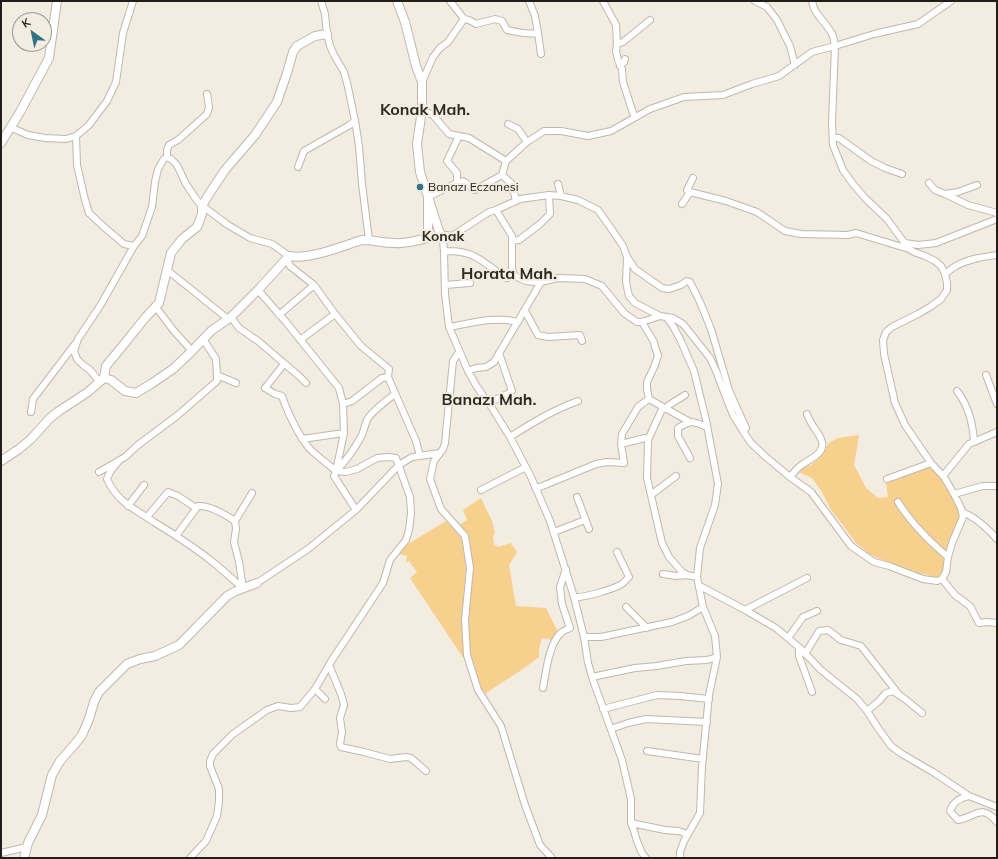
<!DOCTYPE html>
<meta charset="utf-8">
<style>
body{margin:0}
#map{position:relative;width:998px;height:859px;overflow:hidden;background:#f3ece0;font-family:Mulish,sans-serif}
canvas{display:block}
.frame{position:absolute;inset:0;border:2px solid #211e1a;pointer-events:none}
.north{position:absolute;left:12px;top:12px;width:40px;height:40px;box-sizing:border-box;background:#f3ece0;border:1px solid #9f9a91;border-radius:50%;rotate:327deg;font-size:11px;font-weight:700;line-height:16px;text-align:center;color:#211e1a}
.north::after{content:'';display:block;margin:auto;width:14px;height:18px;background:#2f7582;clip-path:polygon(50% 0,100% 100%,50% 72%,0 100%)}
</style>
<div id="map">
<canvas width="998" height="859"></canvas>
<div class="frame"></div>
<div class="north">K</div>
</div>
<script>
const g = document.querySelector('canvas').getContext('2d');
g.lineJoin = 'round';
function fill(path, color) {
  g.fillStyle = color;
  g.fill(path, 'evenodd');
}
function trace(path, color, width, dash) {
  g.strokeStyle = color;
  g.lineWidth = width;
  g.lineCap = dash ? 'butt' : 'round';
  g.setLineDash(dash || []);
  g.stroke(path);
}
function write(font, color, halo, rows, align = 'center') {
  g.font = font + ' Mulish,sans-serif';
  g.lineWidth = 4;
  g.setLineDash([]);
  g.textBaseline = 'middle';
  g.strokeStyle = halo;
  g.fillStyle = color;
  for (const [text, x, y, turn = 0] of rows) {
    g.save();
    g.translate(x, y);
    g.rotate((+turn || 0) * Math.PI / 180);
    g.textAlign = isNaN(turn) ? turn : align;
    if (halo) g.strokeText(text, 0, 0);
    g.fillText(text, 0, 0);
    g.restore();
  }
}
const green = new Path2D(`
 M859 435 854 465 866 488 878 498 888 497 886 481 930 466 940 476 959 508 960 518 948 544 944 561V571L942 576 939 578H934L929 575 911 572 871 555 856 543 842 524 831 510 822 492 812 478 798 472 800 469 811 465 821 456 829 443 838 438Z
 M481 498 492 521 495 533 493 536 494 545 498 547 511 543 517 552 509 565 516 606 546 608 558 632 552 640 542 638 539 649V657C522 671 503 681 485 694L480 687 470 655 468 624 472 565 468 536 459 525 467 520 463 510Z
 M446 521 462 538 466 567 462 620 465 654 468 665 410 578 417 572 409 561 406 563 407 556 399 554 405 546Z`);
const street = new Path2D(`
 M321 1 325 14 327 34 330 46 334 55 344 72 348 87 355 121 359 146 362 184 369 240
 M529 1 535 16 538 33
 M603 1 616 25 617 44
 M755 1 767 7 777 20 790 46 795 65
 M812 1C814 15 826 22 832 34 834 37 834 42 835 46L832 122 833 145 843 170 853 184 865 198 887 219 909 249 914 252 925 256 935 261 941 266 945 274 947 283V290L941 299 930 307 918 314 892 327 886 332 883 340 884 354 895 403 905 425 931 463 944 477 954 494 961 508 963 517 952 543 948 557 946 572 942 579
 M464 19 469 20 476 24 495 19 502 21 507 30C517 32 528 35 538 33L541 54
 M620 66 624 62 625 59
 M422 82 433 57 440 48 448 42 464 19 450 1
 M422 110 433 115 449 134 469 138 506 161 527 142 544 131H561L588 136 611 131 650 109 684 97 723 95 752 84 779 76 812 52 835 46 874 34 918 24 951 1
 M636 117 633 113 623 82 622 69 618 60 616 51 617 44 623 42 650 20
 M508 124 518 129 527 142
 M12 128 28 135 45 138 66 139 76 136 89 125 107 101 116 82 123 33 133 1
 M76 136 77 165 85 200 89 213 104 227 124 244 134 246
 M833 138H839L871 161 885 168 902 174
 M167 157V150L169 145 178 140 207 114 209 107 207 94
 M298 167 304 151 348 126 355 121
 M502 175 506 161
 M457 183V173L447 161 459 136
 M929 183 935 190 945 194
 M558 184 561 196
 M977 185 958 192 945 194 968 205 997 213
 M690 192 726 201 757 212 785 231 801 234 848 235 856 233 909 249
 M690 192 687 190 693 178
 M428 197 457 183 463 181 475 190 502 175 512 184 516 201
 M682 204 690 192
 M440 234 452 236 489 212 496 210 520 199 549 195 561 196 578 200 598 210 608 224 623 246 627 257 626 282 629 296 635 303 660 316 673 318 683 324 710 358 717 373 719 379 733 415 743 431 751 443 766 457 790 477 811 492 851 546 874 562 889 566 923 579 937 581 942 579
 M440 234 443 241 444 251 445 294 449 327 468 371 477 387 492 408 510 437 531 477 550 521 574 597 584 637 588 663 594 683 622 760 631 799V823L634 831 637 841 642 853 646 858
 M512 241 519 240 540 224 550 214 549 195
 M905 243 918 245 936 243 997 219
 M444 251C449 251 455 251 460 252 479 254 492 270 507 278L514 275 512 269V236L496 210
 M627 257 635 269 662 288 669 289 681 285 687 281 690 282 700 302 711 329 729 390 736 406 746 428
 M167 270 197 294 228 319
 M945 274C949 271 952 268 956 266 968 259 983 257 997 255
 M514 275C525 282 528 282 541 282
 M445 285 470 283
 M258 290 286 322 339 388 343 404 344 433 336 471 334 476 356 510
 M155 306 174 331 192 351
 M525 311 538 335 548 337 580 335 582 341
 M279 315 314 285
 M231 317 239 328 258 341 299 376 306 383
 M666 317 673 326 680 339 694 371 706 420 718 484 715 505 700 548 697 577 703 607 715 636 717 657 709 695 702 766 700 813 684 841 680 852V858
 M642 322 654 342 655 347 658 355 655 365 647 382V389L649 399
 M449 327C472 323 496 316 518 322
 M300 340 335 314
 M284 364 265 388 275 394 282 396C287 411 299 437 310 449 318 457 328 464 336 471L346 472 357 469 377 458 389 457 396 458 410 497 411 513 409 530 406 540 390 560 383 583 332 660 315 689 325 699
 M468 371 476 368 486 367 494 362 541 282 558 278 585 279 602 286 624 313 637 322H642L660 316
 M217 375 236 383
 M986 375 997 404
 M99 381 90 370 83 365 77 359 74 351 78 339 100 306 134 246 142 236 152 207 155 182 158 169 164 159 167 157 171 159 177 165 186 184 196 199 201 205 228 225 250 238 272 244 289 256 288 262 290 266 314 285 335 314 361 346 389 369 388 377 416 441 420 456
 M957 391C968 405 973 424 974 442
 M489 403 507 394 512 391 499 353
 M343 404 352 401 382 378 388 377
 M663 407 648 440 647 478 662 543 669 557 682 572 687 575 697 577
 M666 409 669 405 685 395
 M31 412 33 399 75 344
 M510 437C532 423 553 410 578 401
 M302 439 344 433
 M621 444 622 434 638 407 649 399 690 422
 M440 453 434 461 430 479 441 509 465 536 470 568 465 620 467 655 478 690 501 726 525 805 540 845 552 858
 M690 458 678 436V428C691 420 693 421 707 427
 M118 462 110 472 107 479C117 502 135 509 154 522 173 534 193 546 210 560 222 569 232 579 243 588
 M336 471C346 461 355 448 362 435 364 430 365 425 367 420 372 411 386 401 395 394
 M99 472 125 457 138 445 178 415 217 381V375L216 359 203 339
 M943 476 969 444 997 432
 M790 477C794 472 798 467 803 464 812 458 827 452 821 439 817 430 810 424 807 414
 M887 479 931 463
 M535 487H540L596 464 607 462 624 463 621 444 645 438 648 440
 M481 490 526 467
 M954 494 983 486H997
 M651 495 676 476
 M577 497 589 529
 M898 502C911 523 929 541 948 557
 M128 506 144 485
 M962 512C976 517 987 528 997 539
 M147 517 168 492 178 496 196 508
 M235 521 252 493
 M554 532 585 520
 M176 536 198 506C209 505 226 515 235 521L236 529 234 542 239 562 243 588
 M663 574 676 576 687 575
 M942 579 955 595 970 606 979 623 987 622 997 623
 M257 583 308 549 356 510 399 465 412 457 440 453 443 449 445 443 453 361 459 352
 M700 586 745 610 776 628 801 649 821 670 857 699 867 711 878 728 891 746 902 754 933 772 969 796
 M574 597C585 598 613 589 622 584 624 582 627 579 629 577L617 552
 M626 607 647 628
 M745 610 807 578
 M584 637H601L672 622 688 616 703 607
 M788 638 803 617 817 611
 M799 648V656L812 692
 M805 654 819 631 828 630 841 640 861 646 900 696
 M329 665 341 694 344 705 340 718 342 732 340 744 341 747 364 752 390 759 406 757 411 758 426 771
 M592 677 635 668 657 666 686 661 707 660 717 657
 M543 688C546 672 549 642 562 632 564 630 568 629 570 628L562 604 560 587 566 569
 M603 709 657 695 680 696 709 699
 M867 711 879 701 886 693 893 691 905 699 922 713
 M611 729 628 723 646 719 707 722
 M647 751 703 759
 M997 807 969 796C959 798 953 802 950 811L958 820C976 817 981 803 997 822
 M631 823 665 830 678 831 688 834
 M1 853 27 847
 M190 858 206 841 217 816 219 801V789L210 766V761L213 754 233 734 267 710 278 706 291 708 300 707 315 689`);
const secondary = new Path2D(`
 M397 1 405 22 416 66 422 82V110L417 144 420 172 440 234
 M1 143 20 112 49 58 57 1
 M104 378 106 366 125 343 145 318 159 303 171 253 182 239 197 227 202 214V206L209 194 225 170 255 135 277 102 287 73 293 52 297 46 315 36 327 34
 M1 461 19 449 31 439 50 418 59 411 88 392 104 378 111 380 125 391 136 393 151 384 173 369 191 352 211 331 231 317 258 290 289 256C310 260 342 246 362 240 373 240 384 243 395 243 405 244 414 241 424 239L428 231V197
 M24 858 28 843 42 815 52 775 60 761 75 744 82 735 89 719 94 702 99 692 127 664 140 659 155 656 179 645 227 596 236 591 257 583`);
const markers = [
 [420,187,4,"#2f7582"]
];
const poiNames = [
 ["Banazı Eczanesi",428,187]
];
const quarterNames = [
 ["Konak",443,237]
];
const districtNames = [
 ["Konak Mah.",425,110],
 ["Horata Mah.",509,274],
 ["Banazı Mah.",489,400]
];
fill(green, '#f8d08e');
trace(street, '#bfb8ad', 8);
trace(secondary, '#bfb8ad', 10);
trace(street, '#fff', 6);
trace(secondary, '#fff', 8);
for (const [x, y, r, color] of markers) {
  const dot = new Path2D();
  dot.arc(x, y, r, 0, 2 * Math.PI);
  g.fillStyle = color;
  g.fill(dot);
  trace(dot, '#f3ece0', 1.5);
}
write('12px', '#211e1a', '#f3ece0', poiNames, 'left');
write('bold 14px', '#2f2a21', '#f3ece0', quarterNames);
write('bold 16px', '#2f2a21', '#f3ece0', districtNames);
</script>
